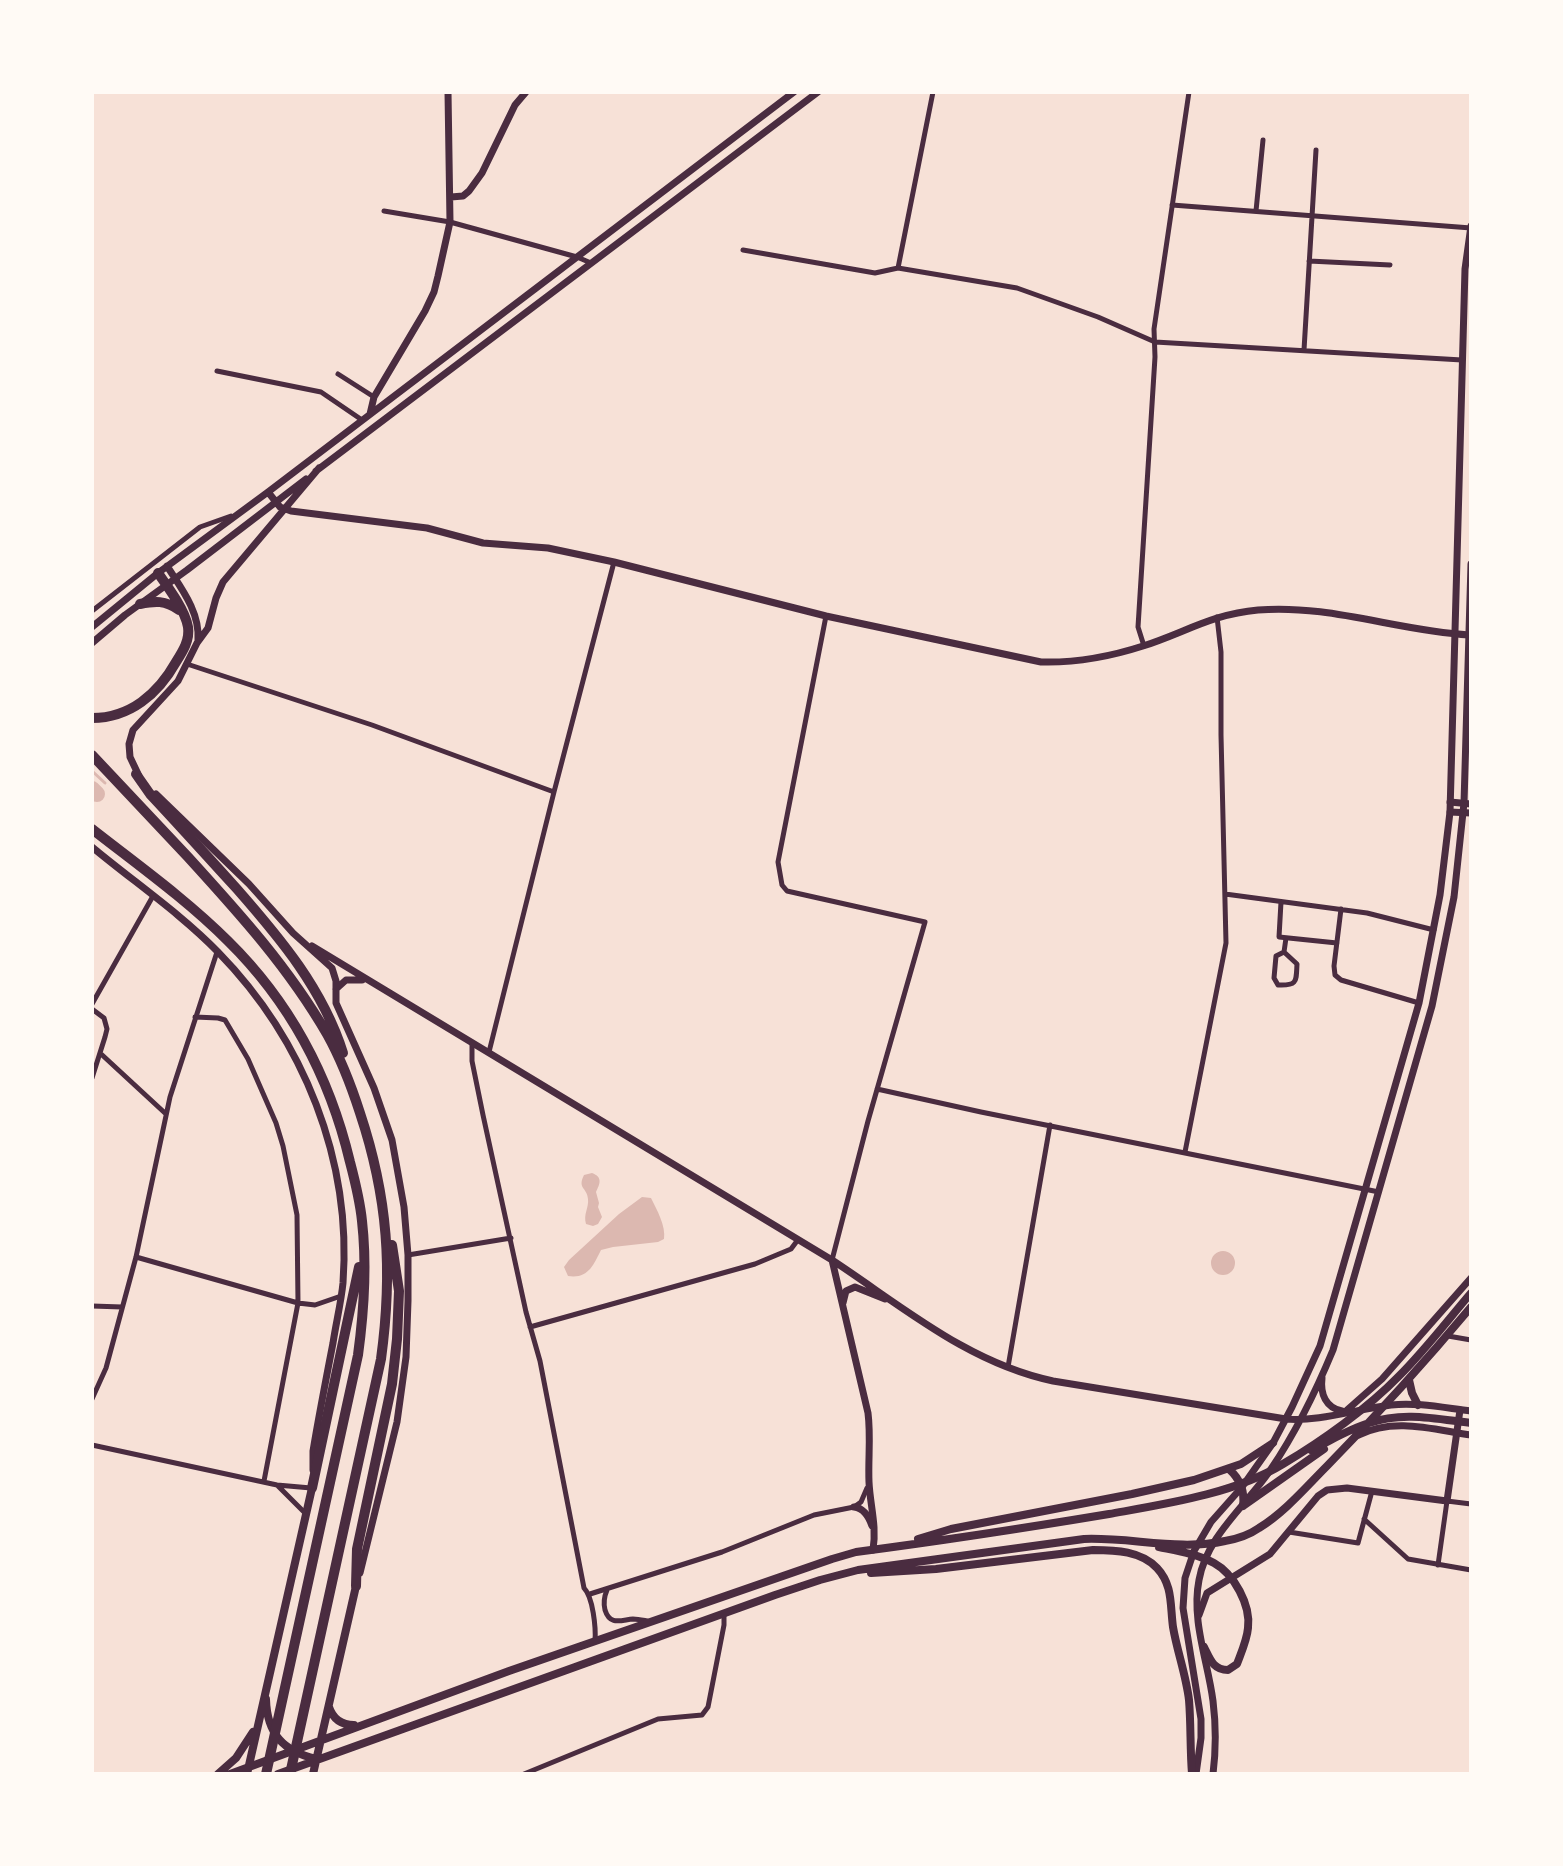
<!DOCTYPE html>
<style>
body{margin:0}
#map{position:relative;width:1563px;height:1866px;overflow:hidden;background:#f7e1d7;font-family:Roboto,sans-serif}
canvas{display:block}
.frame{position:absolute;inset:0;border:94px solid #fffaf5;pointer-events:none}
</style>
<div id="map">
<canvas width="1563" height="1866"></canvas>
<div class="frame"></div>
</div>
<script>
const g = document.querySelector('canvas').getContext('2d');
g.lineJoin = 'round';
function fill(path, color) {
  g.fillStyle = color;
  g.fill(path, 'evenodd');
}
function trace(path, color, width, dash) {
  g.strokeStyle = color;
  g.lineWidth = width;
  g.lineCap = dash ? 'butt' : 'round';
  g.setLineDash(dash || []);
  g.stroke(path);
}
const water = new Path2D(`
 M592 1173C603 1177 600 1184 596 1192L599 1203 598 1207 602 1217 598 1224 593 1226 586 1224C583 1214 589 1208 588 1199 587 1187 577 1189 584 1175Z
 M642 1197 651 1198C657 1210 666 1226 664 1239L658 1242 613 1247 601 1250C593 1266 588 1279 568 1276L564 1267 569 1260 619 1214Z
 M1211 1263a12 12 0 1 1 24 0a12 12 0 1 1-24 0Z`);
const stream = new Path2D(`
 M92 771 105 783`);
const river = new Path2D(`
 M92 789 97 794`);
const minor = new Path2D(`
 M1172 205 1471 228
 M384 211 450 222 577 257 591 263
 M1256 211 1263 140
 M743 250 875 273 898 268 1017 288 1098 317 1155 342 1462 360
 M1309 261 1390 265
 M898 268 933 92
 M1304 350 1316 150
 M217 371 321 392 362 420
 M338 374 374 397
 M92 611 200 527 231 516
 M826 616 778 862 782 885 787 891 925 922 868 1121 832 1260
 M1144 646 1138 627 1155 357 1154 329 1189 92
 M187 664 372 725 554 792
 M1225 894 1367 913 1434 930
 M1281 902 1279 937 1337 943
 M1341 909 1334 966 1335 975 1341 980 1419 1003
 M1284 952 1297 964C1296 981 1298 986 1278 985L1274 978 1276 956 1284 952 1286 938
 M92 1004 153 896
 M92 1009 104 1018 107 1029 105 1037 92 1078
 M195 1017 218 1018 225 1020 248 1059 276 1123 283 1146 297 1215 298 1303 264 1481
 M472 1042V1061L483 1115 526 1312 540 1361 584 1588C593 1597 596 1628 595 1641
 M489 1052 554 792 614 562
 M100 1053 166 1114
 M877 1089 981 1112 1379 1192
 M1185 1152 1226 943 1221 735V652L1217 617
 M408 1255 511 1238
 M136 1257 298 1303 315 1305 341 1296
 M92 1306 122 1307
 M530 1327 755 1264 791 1249 797 1241
 M1448 1336 1471 1340
 M1008 1367 1050 1125
 M92 1399 106 1368 136 1257 170 1097 217 952
 M92 1445 277 1485 311 1488
 M278 1486 305 1513
 M1364 1519 1408 1559 1471 1570
 M1289 1532 1358 1543 1372 1491
 M1438 1565 1447 1501 1471 1504
 M607 1590C604 1597 603 1602 605 1610 610 1626 621 1620 633 1619 638 1619 642 1620 647 1621
 M590 1594 722 1552 814 1515 854 1507 861 1502 867 1488
 M524 1774 658 1719 702 1715 708 1707 724 1625V1614`);
const tertiary = new Path2D(`
 M451 197 463 196 469 191 482 173 515 105 526 92
 M370 414 374 397 425 311 434 292 438 276 450 222 448 92
 M316 471 818 92
 M268 492 280 507 291 511 427 528 483 543 548 548 614 562 826 616 1041 662C1076 663 1109 657 1143 646 1184 633 1212 614 1258 610 1329 604 1398 631 1469 635
 M167 566C181 588 200 612 198 640
 M92 627 158 573 268 492 794 92
 M92 643 125 615 187 570 306 479
 M139 776 130 757 129 744 133 730 178 681 197 643 208 628 216 598 223 582 319 468
 M156 794 249 884 293 933 332 968 336 981V1003L374 1088 392 1140 404 1207 408 1255V1301L406 1357 397 1422 360 1573
 M1450 802 1471 804
 M1450 812 1471 813
 M92 847C134 882 180 913 218 952 304 1040 352 1160 343 1283 341 1303 336 1323 333 1343 326 1379 319 1415 313 1451V1470
 M312 946 832 1260C902 1306 968 1363 1053 1381L1286 1419
 M336 989 346 980H362
 M832 1260 868 1413C871 1436 868 1459 869 1482 870 1505 877 1526 873 1550
 M843 1303 846 1291 855 1287 885 1299
 M854 1507C864 1508 869 1517 872 1526
 M1199 1615 1207 1593 1270 1554 1318 1496 1327 1490 1347 1488 1447 1501 1460 1410`);
const secondary = new Path2D(`
 M1322 1378C1320 1394 1326 1408 1342 1411
 M1347 1410 1382 1379 1471 1278
 M1286 1419C1317 1422 1358 1409 1391 1405 1417 1402 1445 1408 1471 1411
 M1359 1435C1394 1417 1435 1430 1471 1435
 M1196 1774 1201 1738V1719L1183 1608 1185 1578 1194 1551 1211 1522 1242 1487 1273 1443 1292 1407 1320 1346 1419 1003 1440 895 1450 812 1465 269 1471 226
 M1213 1774C1216 1750 1216 1725 1213 1701 1208 1662 1191 1620 1199 1580 1207 1535 1247 1505 1271 1469 1296 1432 1316 1391 1333 1350L1432 1006 1454 897 1464 803 1471 564`);
const primary = new Path2D(`
 M1409 1380 1412 1393 1418 1405
 M1311 1450C1330 1441 1349 1429 1369 1423 1403 1411 1437 1419 1471 1423
 M1229 1469C1240 1479 1245 1491 1243 1506
 M1243 1506 1324 1449
 M918 1539 951 1529 1132 1494 1194 1480 1241 1464 1273 1443
 M1159 1547C1178 1551 1197 1554 1214 1563 1234 1574 1251 1605 1248 1628 1247 1640 1241 1653 1237 1664L1228 1670C1213 1670 1210 1659 1204 1647
 M871 1573 936 1569 1093 1550C1116 1550 1141 1551 1157 1568 1173 1585 1170 1605 1173 1627 1177 1651 1186 1675 1189 1700 1191 1724 1190 1749 1192 1774
 M266 1699C267 1734 283 1751 316 1759
 M329 1707C333 1719 342 1725 354 1725
 M218 1774 236 1758 253 1732
 M230 1774 509 1671 832 1559 856 1552C940 1541 1025 1528 1109 1514 1165 1504 1234 1494 1283 1464 1322 1441 1368 1408 1399 1376 1425 1350 1447 1321 1471 1293
 M247 1774 312 1488
 M278 1774 775 1595 820 1580 858 1570 1084 1539C1130 1537 1179 1551 1225 1541 1237 1539 1249 1535 1259 1528 1285 1512 1306 1487 1327 1466 1377 1415 1425 1362 1471 1307
 M313 1774 356 1586`);
const motorway = new Path2D(`
 M140 604C155 601 165 600 179 610
 M92 718C130 718 158 694 176 662 183 651 190 640 188 627 185 610 168 587 158 573
 M92 755C124 789 156 823 188 857 239 913 289 968 327 1034 341 1059 351 1085 360 1113 388 1197 393 1271 381 1359L290 1774
 M136 774 150 794C179 825 208 857 237 889 280 938 323 989 343 1053
 M92 829C138 865 187 900 228 941 290 1002 330 1078 350 1162 355 1181 360 1201 362 1221 367 1265 364 1311 358 1355L266 1774
 M312 1488 359 1267
 M356 1586 357 1549 392 1384 397 1339 399 1291 392 1245`);
fill(water, '#dcb8b0');
trace(stream, '#dcb8b0', 3);
trace(river, '#dcb8b0', 16);
trace(minor, '#4a2c40', 5);
trace(tertiary, '#4a2c40', 7);
trace(secondary, '#4a2c40', 7);
trace(primary, '#4a2c40', 8);
trace(motorway, '#4a2c40', 10);
</script>
